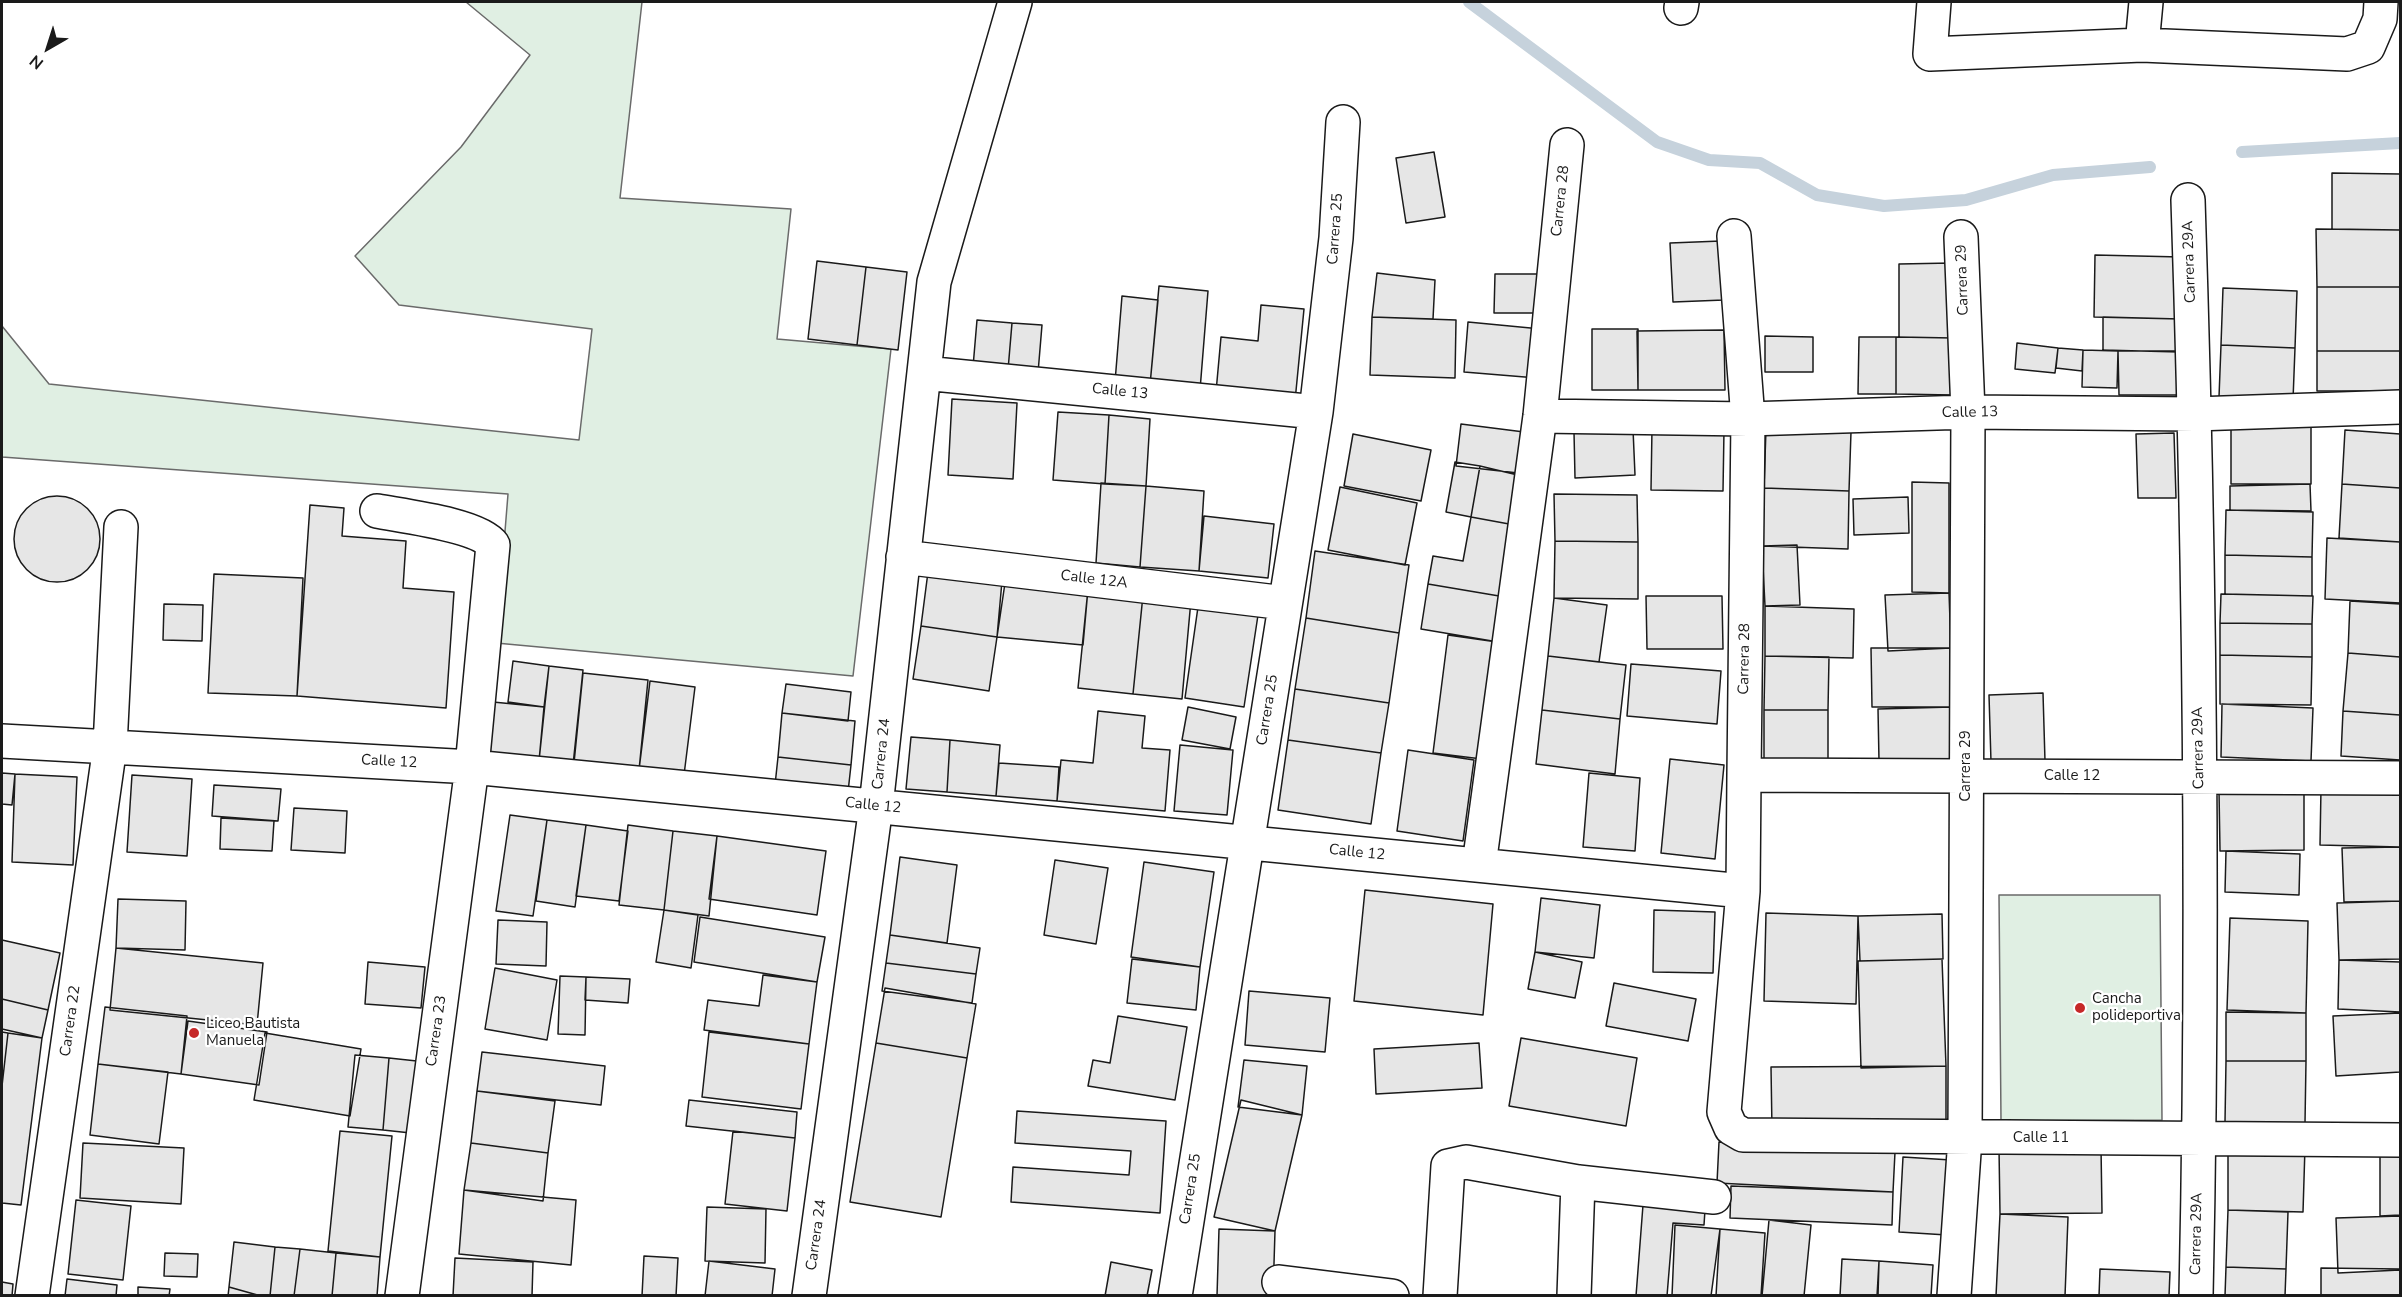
<!DOCTYPE html>
<style>
body{margin:0}
#map{position:relative;width:2402px;height:1297px;overflow:hidden;background:#fff;font-family:"Nunito Sans",sans-serif}
canvas{display:block}
.frame{position:absolute;inset:0;border:3px solid #1a1a1a;pointer-events:none}
.north{position:absolute;left:18px;top:18px;width:60px;height:60px;-webkit-text-stroke:4px #fff;paint-order:stroke;rotate:219deg;font-size:16px;font-weight:700;line-height:24px;text-align:center;color:#1a1a1a}
.north::after{content:'';display:block;margin:auto;width:21px;height:27px;background:#1a1a1a;clip-path:polygon(50% 0,100% 100%,50% 72%,0 100%)}
</style>
<div id="map">
<canvas width="2402" height="1297"></canvas>
<div class="frame"></div>
<div class="north">N</div>
</div>
<script>
const g = document.querySelector('canvas').getContext('2d');
g.lineJoin = 'round';
function fill(path, color) {
  g.fillStyle = color;
  g.fill(path, 'evenodd');
}
function trace(path, color, width, dash) {
  g.strokeStyle = color;
  g.lineWidth = width;
  g.lineCap = dash ? 'butt' : 'round';
  g.setLineDash(dash || []);
  g.stroke(path);
}
function write(font, color, halo, rows, align = 'center') {
  g.font = font + ' "Nunito Sans",sans-serif';
  g.lineWidth = 4.5;
  g.setLineDash([]);
  g.textBaseline = 'middle';
  g.strokeStyle = halo;
  g.fillStyle = color;
  for (const [text, x, y, turn = 0] of rows) {
    g.save();
    g.translate(x, y);
    g.rotate((+turn || 0) * Math.PI / 180);
    g.textAlign = isNaN(turn) ? turn : align;
    if (halo) g.strokeText(text, 0, 0);
    g.fillText(text, 0, 0);
    g.restore();
  }
}
const green = new Path2D(`
 M466 2H642L620 198 791 209 777 339 891 349 853 676 496 643 508 494 2 457V326L49 384 579 440 592 329 399 305 355 256 461 147 530 55Z
 M1999 895H2160L2162 1120 2001 1121Z`);
const stream = new Path2D(`
 M1469 2 1657 142 1709 160 1760 163 1817 195 1884 206 1966 200 2053 175 2150 167
 M2242 152 2400 143`);
const building = new Path2D(`
 M1434 152 1445 217 1406 223 1396 158Z
 M2332 173 2400 174V230L2332 229Z
 M2316 229 2400 230V287H2317Z
 M1721 241 1724 300 1673 302 1670 243Z
 M2095 255 2181 257 2180 319 2094 317Z
 M817 261 866 267 857 345 808 339Z
 M1952 263 1953 338 1899 337V264Z
 M866 267 907 272 898 350 857 345Z
 M1377 273 1435 280 1433 319 1372 317Z
 M1495 274H1544L1543 313H1494Z
 M1159 286 1208 291 1200 390 1150 385Z
 M2317 287H2400V351H2317Z
 M2223 288 2297 291 2295 348 2221 345Z
 M1122 296 1158 300 1150 385 1115 382Z
 M1261 305 1304 309 1295 401 1216 392 1221 337 1258 341Z
 M1372 317 1456 320 1455 378 1370 375Z
 M2103 317 2180 319 2179 352 2103 350Z
 M977 320 1012 323 1008 370 973 367Z
 M1468 322 1541 329 1537 378 1464 372Z
 M1012 323 1042 325 1038 373 1008 370Z
 M1592 329H1638V390H1592Z
 M1724 330 1725 390H1638L1637 331Z
 M1765 336 1813 337V372H1765Z
 M1859 337H1896V394H1858Z
 M1896 337 1953 338V395L1896 394Z
 M2017 343 2058 348 2055 373 2015 369Z
 M2221 345 2295 348 2293 400 2219 397Z
 M2058 348 2083 350 2082 371 2056 368Z
 M2083 350 2118 351 2117 388 2082 387Z
 M2118 351H2182V395H2119Z
 M2317 351H2400V391H2317Z
 M952 399 1017 403 1013 479 948 475Z
 M1058 412 1109 415 1105 484 1053 480Z
 M1109 415 1150 419 1146 486 1105 484Z
 M1461 424 1532 433 1527 474 1456 466Z
 M2231 427H2311V484H2231Z
 M1652 428 1724 430 1723 491 1651 490Z
 M1633 429 1635 475 1575 478 1574 432Z
 M1766 429 1851 432 1849 491 1764 488Z
 M2345 430 2400 434V488L2342 484Z
 M2174 433 2176 498H2138L2136 434Z
 M1353 434 1431 450 1421 501 1344 486Z
 M1455 462 1480 466 1471 517 1446 512Z
 M1480 466 1526 477 1520 526 1471 517Z
 M1912 482 1949 483V593L1912 592Z
 M1101 483 1146 486 1140 567 1096 563Z
 M2310 484 2311 511 2230 510V486Z
 M2342 484 2400 488V542L2339 538Z
 M1146 486 1204 491 1199 571 1140 567Z
 M1340 487 1417 503 1405 565 1328 550Z
 M1764 488 1849 491 1848 549 1762 546Z
 M1554 494 1637 495 1638 542 1555 541Z
 M14 539a43 43 0 1 1 86 0a43 43 0 1 1-86 0Z
 M1908 497 1909 533 1854 535 1853 499Z
 M310 505 344 508 342 536 406 541 403 588 454 592 446 708 297 696Z
 M2226 510 2313 512 2312 557 2225 555Z
 M1204 516 1274 524 1268 578 1199 571Z
 M1471 517 1520 526 1511 598 1428 584 1433 556 1463 561Z
 M2327 538 2400 542V603L2325 599Z
 M1555 541 1638 542V599L1554 598Z
 M1797 545 1800 605 1765 606 1762 546Z
 M1315 551 1409 565 1399 633 1306 618Z
 M2225 555 2312 557V596L2225 594Z
 M928 572 1005 583 997 637 921 626Z
 M214 574 303 578 297 696 208 693Z
 M1002 581 1088 589 1083 645 997 637Z
 M1428 584 1511 598 1504 643 1421 629Z
 M1088 589 1143 595 1133 694 1078 688Z
 M1200 593 1260 602 1244 707 1185 698Z
 M1949 593 1951 648 1888 651 1885 595Z
 M2221 594 2313 596 2312 624 2220 623Z
 M1143 595 1191 600 1182 699 1133 694Z
 M1646 596H1722L1723 649H1647Z
 M1554 598 1607 605 1599 662 1548 656Z
 M2350 601 2400 604V657L2348 653Z
 M164 604 203 605 202 641 163 640Z
 M1765 606 1854 609 1853 658 1765 656Z
 M1306 618 1399 633 1389 703 1295 689Z
 M2220 623 2312 624V657L2220 655Z
 M921 626 997 637 989 691 913 679Z
 M1448 635 1504 643 1490 760 1433 753Z
 M1871 648H1951L1952 707H1872Z
 M2348 653 2400 657V715L2343 711Z
 M2220 655 2312 657 2311 705 2220 704Z
 M1548 656 1626 665 1620 719 1542 710Z
 M1765 656 1829 657 1828 710H1764Z
 M513 661 549 666 544 707 508 702Z
 M1631 664 1721 671 1717 724 1627 716Z
 M549 666 583 670 573 765 539 761Z
 M583 673 648 680 639 770 574 763Z
 M650 681 695 687 684 775 639 770Z
 M786 684 851 692 848 721 782 713Z
 M1295 689 1389 703 1381 753 1288 740Z
 M2043 693 2045 761 1991 762 1989 695Z
 M493 702 544 707 539 761 488 756Z
 M2222 704 2313 708 2311 761 2221 757Z
 M1188 707 1236 717 1230 749 1182 740Z
 M1952 707 1953 761H1879L1878 709Z
 M1542 710 1620 719 1615 774 1536 764Z
 M1764 710H1828V765L1764 764Z
 M1098 711 1145 716 1142 748 1170 750 1165 811 1057 801 1061 760 1093 763Z
 M2343 711 2400 715V760L2341 756Z
 M782 713 855 721 851 765 778 757Z
 M911 737 950 740 947 792 906 789Z
 M950 740 1000 745 996 796 947 792Z
 M1288 740 1381 753 1371 824 1278 810Z
 M1180 745 1233 750 1227 815 1174 811Z
 M1408 750 1474 760 1463 841 1397 831Z
 M778 757 851 765 848 792 775 785Z
 M1670 759 1724 765 1715 859 1661 853Z
 M999 763 1059 767 1057 801 996 796Z
 M2 773 15 774 12 805 2 804Z
 M1589 773 1640 778 1635 851 1583 847Z
 M15 774 77 777 73 865 12 862Z
 M132 775 192 779 187 856 127 852Z
 M214 785 281 789 278 821 212 816Z
 M2321 788 2400 789V847L2320 845Z
 M2219 791H2304V850L2220 851Z
 M294 808 347 811 345 853 291 850Z
 M510 815 547 820 533 916 496 911Z
 M221 818 274 821 272 851 220 849Z
 M547 820 586 825 575 907 536 901Z
 M586 825 628 831 619 901 576 896Z
 M628 825 673 831 664 910 619 905Z
 M673 831 717 836 709 916 664 910Z
 M717 836 826 851 817 915 709 899Z
 M2400 847V901L2344 902 2342 848Z
 M2226 851 2300 854 2299 895 2225 892Z
 M900 857 957 865 947 943 890 935Z
 M1055 860 1108 868 1096 944 1044 935Z
 M1144 862 1214 872 1200 967 1131 957Z
 M1365 890 1493 904 1483 1015 1354 1001Z
 M1541 898 1600 905 1594 958 1535 952Z
 M118 899 186 901 185 950 116 948Z
 M2400 901V959L2339 960 2337 903Z
 M664 910 698 915 691 968 656 962Z
 M1654 910 1715 912 1713 973 1653 972Z
 M1766 913 1858 916 1856 1004 1764 1001Z
 M1942 914 1943 959 1860 961 1858 916Z
 M700 917 825 937 817 982 694 962Z
 M2230 918 2308 921 2306 1013 2227 1010Z
 M498 920 547 922 546 966 496 964Z
 M890 935 980 948 976 974 886 963Z
 M2 940 60 953 48 1010 2 999Z
 M116 948 263 963 257 1025 110 1010Z
 M1535 952 1582 962 1575 998 1528 989Z
 M1132 959 1200 967 1196 1010 1127 1003Z
 M1942 959 1946 1066 1861 1068 1858 961Z
 M2339 960 2400 962V1012L2338 1009Z
 M368 962 425 967 421 1008 365 1004Z
 M886 963 976 974 972 1003 882 991Z
 M495 968 557 980 547 1040 485 1029Z
 M763 975 817 982 809 1044 704 1030 708 1000 759 1006Z
 M560 976 586 977 585 1035 558 1034Z
 M586 977 630 979 628 1003 585 1000Z
 M1614 983 1696 999 1688 1041 1606 1026Z
 M885 988 976 1004 967 1058 876 1043Z
 M1249 991 1330 998 1325 1052 1245 1045Z
 M2 999 48 1010 42 1038 2 1029Z
 M105 1007 187 1016 181 1074 98 1064Z
 M2226 1012 2306 1013V1061H2226Z
 M2400 1013V1072L2336 1076 2333 1016Z
 M1118 1016 1187 1027 1175 1100 1088 1086 1093 1060 1110 1063Z
 M188 1021 267 1032 259 1085 181 1074Z
 M2 1032 8 1033 2 1086Z
 M709 1032 809 1044 801 1109 702 1097Z
 M8 1033 42 1038 21 1205 2 1203V1086Z
 M265 1033 361 1049 350 1116 254 1100Z
 M1521 1038 1637 1058 1626 1126 1509 1106Z
 M876 1043 967 1058 941 1217 850 1202Z
 M1479 1043 1482 1088 1376 1094 1374 1049Z
 M482 1052 605 1066 601 1105 477 1091Z
 M355 1055 389 1058 383 1130 348 1127Z
 M389 1058 426 1062 420 1134 383 1130Z
 M1244 1060 1307 1066 1302 1115 1238 1107Z
 M2226 1061H2306L2305 1123 2225 1122Z
 M98 1064 168 1072 159 1144 90 1135Z
 M1946 1066V1129L1772 1130 1771 1067Z
 M477 1091 555 1101 548 1153 471 1143Z
 M689 1100 797 1112 795 1138 686 1126Z
 M1241 1100 1302 1115 1275 1231 1214 1217Z
 M1017 1111 1166 1121 1160 1213 1011 1202 1013 1167 1129 1175 1131 1151 1015 1143Z
 M340 1131 392 1136 380 1257 328 1251Z
 M733 1131 795 1138 787 1211 725 1204Z
 M1719 1142 1895 1152 1893 1192 1717 1183Z
 M83 1143 184 1148 181 1204 80 1198Z
 M471 1143 548 1153 543 1201 464 1190Z
 M2228 1145 2305 1147 2303 1212 2228 1210Z
 M2101 1147 2102 1213 2000 1214 1999 1148Z
 M2380 1152 2400 1153V1215L2380 1216Z
 M1903 1157 1951 1160 1947 1235 1899 1232Z
 M1731 1186 1893 1192 1892 1225 1730 1218Z
 M464 1190 576 1200 571 1265 459 1254Z
 M76 1200 131 1206 123 1280 68 1274Z
 M1643 1205 1705 1210 1704 1225 1673 1223 1667 1296H1636Z
 M707 1207 766 1209 765 1263 705 1261Z
 M2228 1210 2288 1212 2286 1269 2226 1267Z
 M2000 1214 2068 1217 2065 1296H1996Z
 M2400 1216V1270L2338 1273 2336 1218Z
 M1769 1220 1811 1225 1804 1296H1762Z
 M1675 1225 1720 1229 1711 1296H1672Z
 M1219 1229 1275 1231 1273 1296H1217Z
 M1720 1229 1765 1233 1761 1296H1716Z
 M234 1242 275 1247 270 1296H261L229 1287Z
 M275 1247 300 1249 294 1296H270Z
 M300 1249 336 1253 332 1296H294Z
 M165 1253 198 1254 197 1277 164 1276Z
 M336 1253 380 1257 377 1296H332Z
 M644 1256 678 1258 676 1296H642Z
 M455 1258 533 1262 532 1296H453Z
 M1842 1259 1879 1261 1877 1296H1840Z
 M709 1261 775 1269 772 1296H705Z
 M1879 1261 1933 1265 1931 1296H1878Z
 M1111 1262 1152 1270 1147 1296H1105Z
 M2226 1267 2286 1269 2285 1296H2225Z
 M2321 1268 2400 1269V1296L2321 1295Z
 M2100 1269 2170 1272 2169 1296H2099Z
 M67 1279 117 1285 116 1296H65Z
 M2 1282 13 1284 12 1296H2Z
 M138 1287 170 1289 169 1296H138Z
 M229 1287 261 1296H228Z`);
const minor = new Path2D(`
 M1934 2 1930 54 2142 45 2347 54 2368 47 2380 19 2381 2
 M1681 8 1682 2
 M2142 45 2146 2
 M2188 200C2200 565 2204 930 2196 1296
 M1734 236 1748 419 1744 775 1743 891 1724 1112 1731 1128 1743 1135 2400 1140
 M924 373 1316 412
 M1540 416 1748 419 1968 412 2195 414 2400 407
 M377 511C403 516 479 525 493 545L472 767 402 1296
 M903 557 1285 603
 M2 741 472 767 1743 891
 M1744 775 2400 778
 M1479 865 1540 416 1567 145
 M1279 1282 1392 1296
 M32 1296 110 746 121 527
 M809 1296 876 806 934 282 1015 2
 M1175 1296 1316 412 1336 238 1343 122
 M1440 1296 1448 1166 1466 1162 1578 1182 1714 1197
 M1574 1296 1578 1182
 M1954 1296 1965 1138 1968 412 1961 237`);
const markers = [
 [2080,1008,6,"#c62828"],
 [194,1033,6,"#c62828"]
];
const streetNames = [
 ["Carrera 28",1561,201,-84],
 ["Carrera 25",1336,229,-86],
 ["Carrera 29A",2190,262,-92],
 ["Carrera 29",1963,280,-92],
 ["Calle 13",1120,392,6],
 ["Calle 13",1970,413,-1],
 ["Calle 12A",1094,580,7],
 ["Carrera 28",1745,659,-89],
 ["Carrera 25",1268,710,-81],
 ["Carrera 29A",2199,748,-91],
 ["Carrera 24",882,754,-84],
 ["Calle 12",389,762,3],
 ["Carrera 29",1966,766,-90],
 ["Calle 12",2072,776],
 ["Calle 12",873,806,6],
 ["Calle 12",1357,853,6],
 ["Carrera 22",71,1021,-82],
 ["Carrera 23",437,1031,-82],
 ["Calle 11",2041,1138],
 ["Carrera 25",1191,1189,-81],
 ["Carrera 29A",2197,1234,-89],
 ["Carrera 24",817,1235,-82]
];
const poiNames = [
 ["Cancha",2092,999],
 ["polideportiva",2092,1016],
 ["Liceo Bautista",206,1024],
 ["Manuela",206,1041]
];
fill(green, '#e0efe3');
trace(green, '#6a6a6a', 1.5);
trace(stream, '#c6d2dc', 12);
fill(building, '#e6e6e6');
trace(building, '#1a1a1a', 1.5);
trace(minor, '#1a1a1a', 36);
trace(minor, '#fff', 33);
for (const [x, y, r, color] of markers) {
  const dot = new Path2D();
  dot.arc(x, y, r, 0, 2 * Math.PI);
  g.fillStyle = color;
  g.fill(dot);
  trace(dot, '#fff', 2);
}
write('15px', '#1a1a1a', '#fff', streetNames);
write('15px', '#1a1a1a', '#fff', poiNames, 'left');
</script>
